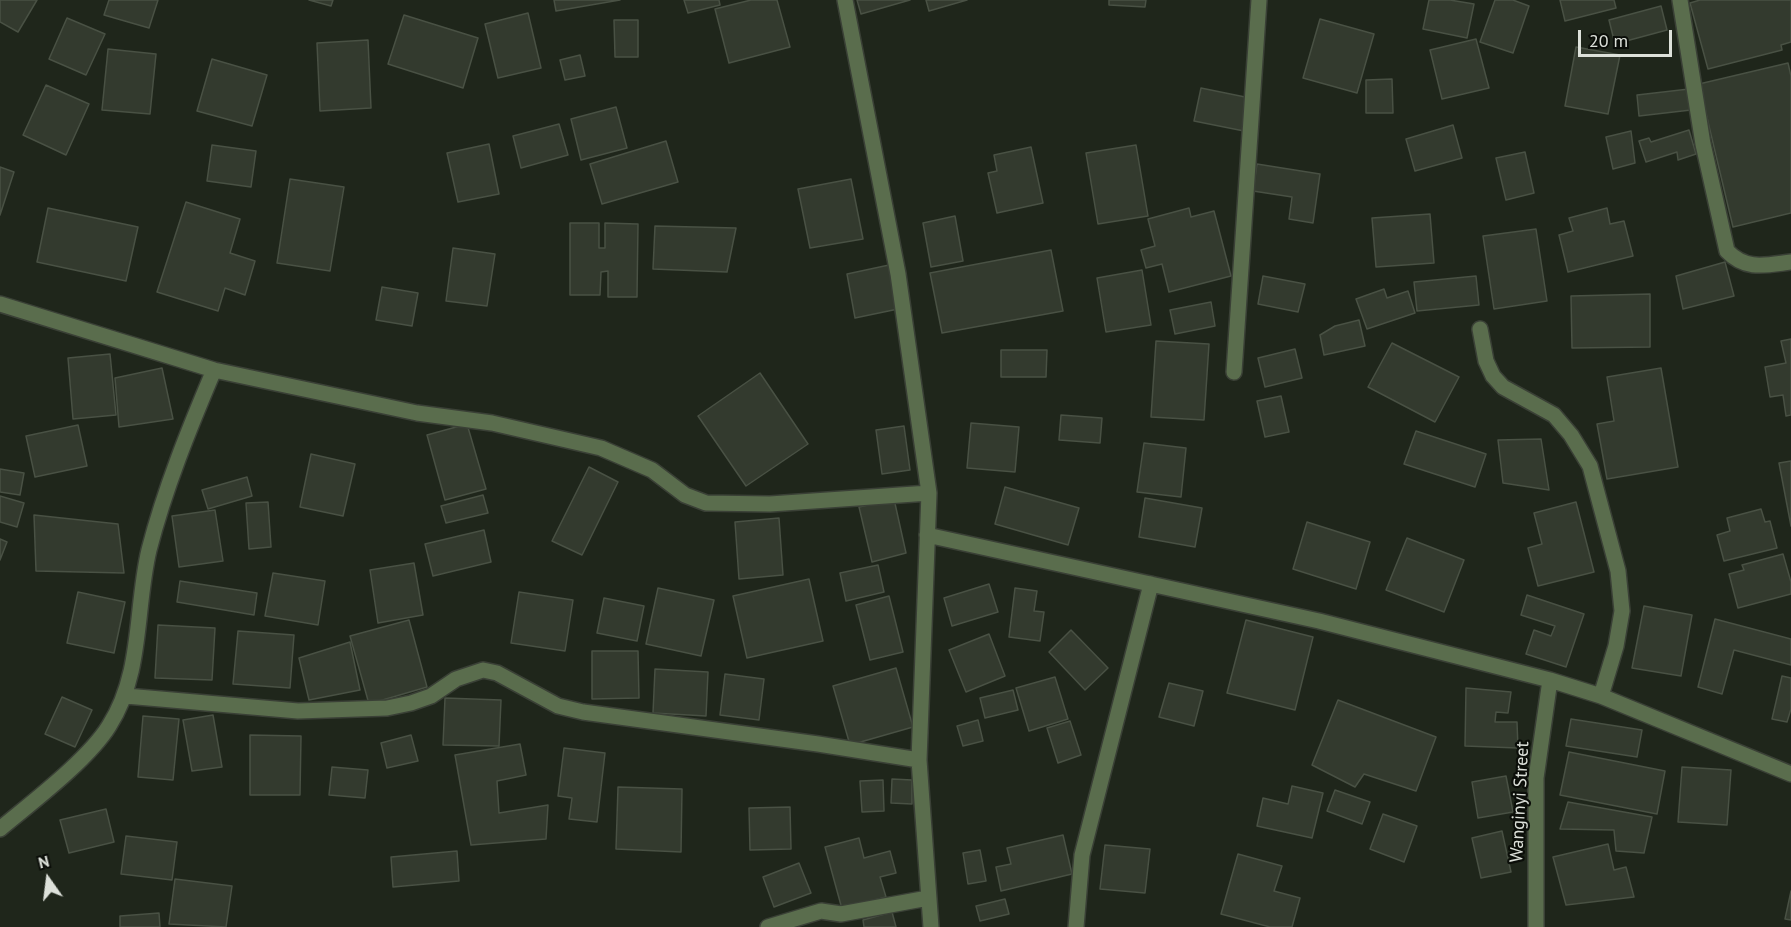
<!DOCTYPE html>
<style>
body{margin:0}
#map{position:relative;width:1791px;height:927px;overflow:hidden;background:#1f261b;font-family:"PT Sans",sans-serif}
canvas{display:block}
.north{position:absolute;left:18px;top:849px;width:60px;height:60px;-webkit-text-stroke:4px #0b0e09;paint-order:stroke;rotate:346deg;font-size:16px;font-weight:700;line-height:24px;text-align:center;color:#dde1da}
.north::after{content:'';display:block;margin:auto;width:21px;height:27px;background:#dde1da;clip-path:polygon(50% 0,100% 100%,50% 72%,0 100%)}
.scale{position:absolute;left:1578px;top:30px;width:94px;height:27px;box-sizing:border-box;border:3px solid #dde1da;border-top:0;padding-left:8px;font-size:18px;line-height:21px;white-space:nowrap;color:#dde1da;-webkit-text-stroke:4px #0b0e09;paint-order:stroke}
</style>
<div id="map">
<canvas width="1791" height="927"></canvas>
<div class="north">N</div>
<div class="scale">20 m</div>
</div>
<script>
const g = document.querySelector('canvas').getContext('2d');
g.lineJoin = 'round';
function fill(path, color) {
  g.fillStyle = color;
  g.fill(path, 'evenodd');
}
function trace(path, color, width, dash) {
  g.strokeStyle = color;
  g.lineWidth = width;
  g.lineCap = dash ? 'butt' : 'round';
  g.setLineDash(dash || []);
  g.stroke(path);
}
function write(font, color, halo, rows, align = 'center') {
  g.font = font + ' "PT Sans",sans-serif';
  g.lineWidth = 4.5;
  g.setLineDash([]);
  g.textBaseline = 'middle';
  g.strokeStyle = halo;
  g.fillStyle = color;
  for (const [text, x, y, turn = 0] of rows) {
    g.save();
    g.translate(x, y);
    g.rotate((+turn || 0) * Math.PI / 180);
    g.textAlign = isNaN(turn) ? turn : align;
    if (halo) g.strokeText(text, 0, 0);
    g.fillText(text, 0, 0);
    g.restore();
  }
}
const building = new Path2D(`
 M0 0H37L18 32 0 22Z
 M109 0H158L149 28 104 15Z
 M309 0H333L331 6Z
 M554 0H620L556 11Z
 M684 0H719L720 5 688 13Z
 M751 0H777L790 47 729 63 715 9Z
 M857 0H910L861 14Z
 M926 0H967L929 11Z
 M1109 0H1146L1145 7 1109 5Z
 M1429 0H1450L1474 4 1467 38 1423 29Z
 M1495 0H1513L1529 6 1513 53 1480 42Z
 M1560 0H1614L1616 8 1565 21Z
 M1700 0H1791V42L1781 45 1782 50 1708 69 1690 3Z
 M1661 6 1667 30 1615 44 1609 20Z
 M528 13 541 68 498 78 485 24Z
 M404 15 478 38 463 88 388 64Z
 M67 18 105 34 86 75 49 59Z
 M1320 19 1374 34 1357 93 1303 78Z
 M614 20H638V57H615Z
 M1476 39 1489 88 1442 99 1430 50Z
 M368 40 371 108 320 111 317 43Z
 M1576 47 1620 55 1608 114 1565 106Z
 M108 49 156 54 150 114 102 110Z
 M580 55 585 76 565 80 560 60Z
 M212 59 267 75 252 126 197 111Z
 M1788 63 1791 76V213L1733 227 1699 84Z
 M1392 79 1393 113H1366V80Z
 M46 85 89 104 66 155 23 135Z
 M1201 88 1250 98 1244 131 1194 121Z
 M1689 89 1691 110 1639 116 1637 95Z
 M616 107 627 148 581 160 571 119Z
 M559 124 568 155 521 168 513 136Z
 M1453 125 1462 158 1415 171 1406 139Z
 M1689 130 1696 154 1678 160 1677 152 1646 162 1639 141 1649 138 1651 142Z
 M1631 131 1635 163 1613 169 1606 137Z
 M666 141 678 182 602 204 590 164Z
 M489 144 499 194 458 202 447 153Z
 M212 145 256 151 251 187 207 181Z
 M1136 145 1148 216 1098 224 1086 153Z
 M1031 147 1043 203 997 213 988 173 997 171 994 155Z
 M1525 152 1534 193 1506 200 1496 158Z
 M1257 164 1320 174 1313 223 1289 219 1292 197 1253 191Z
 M0 167 14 172 0 215Z
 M290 179 344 187 330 271 277 263Z
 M851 179 863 239 810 248 798 189Z
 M186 202 240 219 230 253 255 261 245 295 225 288 218 311 157 292Z
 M48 208 138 227 126 281 37 262Z
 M1189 208 1191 217 1214 211 1231 276 1169 292 1162 264 1146 268 1141 250 1155 246 1148 219Z
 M1607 208 1610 224 1624 221 1633 256 1568 272 1559 235 1573 231 1569 218Z
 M1430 214 1434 263 1376 267 1372 218Z
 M955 216 963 261 931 267 923 223Z
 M570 223H599V248H605V223L638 224 637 297H608V271L601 272 600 295H570Z
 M655 226 736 228 727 272 653 269Z
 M1536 229 1547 301 1494 309 1483 236Z
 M453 248 495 254 487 306 446 301Z
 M1051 250 1063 311 942 333 930 273Z
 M1725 262 1734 296 1683 309 1676 276Z
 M889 265 898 309 855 318 847 274Z
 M1142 270 1151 325 1106 332 1097 278Z
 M1263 276 1305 284 1298 312 1258 304Z
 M1476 276 1479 305 1417 311 1414 282Z
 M382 287 418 293 412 326 376 320Z
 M1384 289 1387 298 1408 291 1415 313 1367 329 1356 299Z
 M1650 294V347L1572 348 1571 296Z
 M1211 302 1215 326 1175 334 1170 310Z
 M1359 320 1365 346 1324 355 1320 335 1335 326Z
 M1791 339V415L1786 416 1783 395 1770 397 1765 367 1786 363 1781 341Z
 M1156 341 1209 344 1204 420 1151 417Z
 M1392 343 1459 377 1435 422 1368 387Z
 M1295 349 1302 378 1265 387 1258 358Z
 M1001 350H1047L1046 377H1001Z
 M110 354 116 415 73 419 68 358Z
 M162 368 173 419 119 427 115 378Z
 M1661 368 1678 467 1607 479 1597 424 1614 421 1607 377Z
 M760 373 808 444 746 486 698 416Z
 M1281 396 1289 432 1265 437 1257 401Z
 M1061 415 1102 418 1100 443 1059 440Z
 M971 423 1019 427 1015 472 967 468Z
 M467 424 486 489 445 500 427 435Z
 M78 425 87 466 35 477 26 436Z
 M904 426 910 470 882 474 876 430Z
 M1416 431 1486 454 1475 487 1404 464Z
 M1541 439 1549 490 1503 483 1498 440Z
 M1144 443 1186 448 1181 497 1137 492Z
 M311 454 355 464 343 516 300 507Z
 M1791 461V526L1779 463Z
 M589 467 618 482 582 555 552 541Z
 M0 469 24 473 20 495 0 492Z
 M247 477 252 496 208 509 202 490Z
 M1005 487 1079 508 1068 545 995 524Z
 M483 495 488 513 446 523 441 506Z
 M0 496 24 503 17 527 0 522Z
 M1145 498 1202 508 1195 547 1139 537Z
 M894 499 906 553 872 562 859 507Z
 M268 502 271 547 249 549 246 503Z
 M1576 502 1594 572 1538 586 1528 548 1542 544 1534 513Z
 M1761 509 1765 522 1770 521 1777 548 1724 561 1717 535 1730 531 1727 518Z
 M215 510 223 561 179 567 172 516Z
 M34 515 118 524 124 573 36 571Z
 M779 518 783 575 739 579 735 522Z
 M1307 522 1370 542 1356 589 1293 569Z
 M484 530 491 562 433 576 425 544Z
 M1407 538 1464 560 1444 612 1386 590Z
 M0 539 7 542 0 560Z
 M1783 554 1791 582V594L1738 608 1729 574 1744 570 1742 565Z
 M414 563 423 615 378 623 370 570Z
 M878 565 884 592 846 601 840 573Z
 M273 573 325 581 318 625 265 616Z
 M809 579 823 641 747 658 733 596Z
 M180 581 257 593 254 615 177 602Z
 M989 584 998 612 952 626 944 598Z
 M658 588 714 600 701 656 646 644Z
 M1015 588 1037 591 1034 611 1044 612 1040 641 1009 637Z
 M78 592 125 602 114 653 67 643Z
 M519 592 573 600 565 651 511 643Z
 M1527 595 1584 614 1566 667 1526 654 1534 630 1551 636 1555 626 1521 615Z
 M889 596 903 652 870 660 856 605Z
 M604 598 644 606 637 641 597 633Z
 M1644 606 1692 615 1681 676 1632 668Z
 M1715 619 1791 639V665L1734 650 1722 694 1698 687Z
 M409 620 427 687 369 704 350 636Z
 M1246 620 1313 637 1295 710 1227 693Z
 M158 625 215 628 212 680 155 678Z
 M1071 630 1108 668 1085 690 1049 652Z
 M238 631 294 635 290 688 233 684Z
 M989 634 1005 676 966 692 949 650Z
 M350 642 360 690 309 700 299 658Z
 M592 651H638L639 698 592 699Z
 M896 668 913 727 850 745 833 686Z
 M655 669 708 672 706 716 653 713Z
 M725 674 764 679 759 720 720 715Z
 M1782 676 1791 678V709L1787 722 1772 719Z
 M1055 677 1068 719 1029 731 1016 688Z
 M1169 683 1203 691 1194 726 1159 717Z
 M1466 688 1511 692 1508 713 1496 712 1495 722H1517L1518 748 1465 746Z
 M1013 690 1018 710 985 718 980 698Z
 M62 697 92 710 75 747 45 734Z
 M445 698 501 700 499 746 443 745Z
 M1338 700 1436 737 1416 791 1364 774 1355 787 1312 765Z
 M213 715 222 767 192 771 183 720Z
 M143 716 179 719 173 780 138 777Z
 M1571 719 1642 730 1637 757 1566 746Z
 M978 720 983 741 963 746 957 726Z
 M1070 721 1081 755 1058 763 1047 728Z
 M250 735 301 736 300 795H250Z
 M411 735 418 761 387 768 381 743Z
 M520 744 526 775 497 781 499 813 548 805 546 839 471 845 455 755Z
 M564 748 605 753 597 822 569 819 572 798 558 796Z
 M1569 752 1665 771 1657 814 1560 795Z
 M332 767 368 770 365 798 329 795Z
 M1682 767 1731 770 1727 825 1678 822Z
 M1506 776 1513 812 1478 818 1472 782Z
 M892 779 912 780V804L891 803Z
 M883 780 884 811 862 812 860 781Z
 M1292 786 1323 793 1312 838 1257 826 1263 798 1288 804Z
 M618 787 682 789 681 852 616 849Z
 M1335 790 1370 802 1362 824 1327 811Z
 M1568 802 1652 817 1644 853 1616 851 1614 830 1560 829Z
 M790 807 791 849 750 850 749 808Z
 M106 809 114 842 69 853 60 820Z
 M1383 814 1417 826 1404 862 1370 849Z
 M1502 831 1511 872 1481 878 1472 838Z
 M1063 835 1072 874 1001 891 996 867 1011 864 1007 848Z
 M126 836 177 842 172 880 121 874Z
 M859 838 864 858 890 851 896 873 880 877 886 897 842 909 825 847Z
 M1608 844 1614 870 1626 867 1634 897 1566 905 1553 857Z
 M1105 845 1150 849 1145 893 1100 889Z
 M980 850 986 881 968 884 963 853Z
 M457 851 459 881 393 887 391 857Z
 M1238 854 1282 866 1274 891 1300 898 1292 927H1270L1221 914Z
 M799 863 811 893 774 907 763 877Z
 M175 879 232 886 226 927 169 924Z
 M1791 891V920L1785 919Z
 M1005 899 1009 914 980 921 976 906Z
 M892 912 896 927H864L863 920Z
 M159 913 160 927H120V916Z`);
const minor = new Path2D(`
 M845 0 898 274 929 493 919 760 931 927
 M1680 0 1703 144 1727 251C1746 271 1766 265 1791 262
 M0 304 214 370 417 413 492 423 601 448 652 470 685 495 706 503 770 504 929 493
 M1480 329 1486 361 1493 376 1503 387 1554 415 1571 435 1590 466 1618 571 1622 611 1616 646 1601 696
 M1234 372 1259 0
 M927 535 1319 621 1550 680 1601 696 1791 774
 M126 696 298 711 387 708 411 703 431 696 456 679 483 670 497 673 558 706 583 712 818 744 919 760
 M0 829C31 803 88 760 109 726 143 673 135 609 149 550 165 488 189 429 214 370
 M768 927 821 911 841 914 928 898
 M1076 927 1082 855 1151 584
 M1536 927V778L1550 680`);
const streetNames = [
 ["Wanginyi Street",1520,802,-87]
];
fill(building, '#333a2e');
trace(building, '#495144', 1.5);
trace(minor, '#3a4036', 18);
trace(minor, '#5a6d4d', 15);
write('18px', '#dde1da', '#0b0e09', streetNames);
</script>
